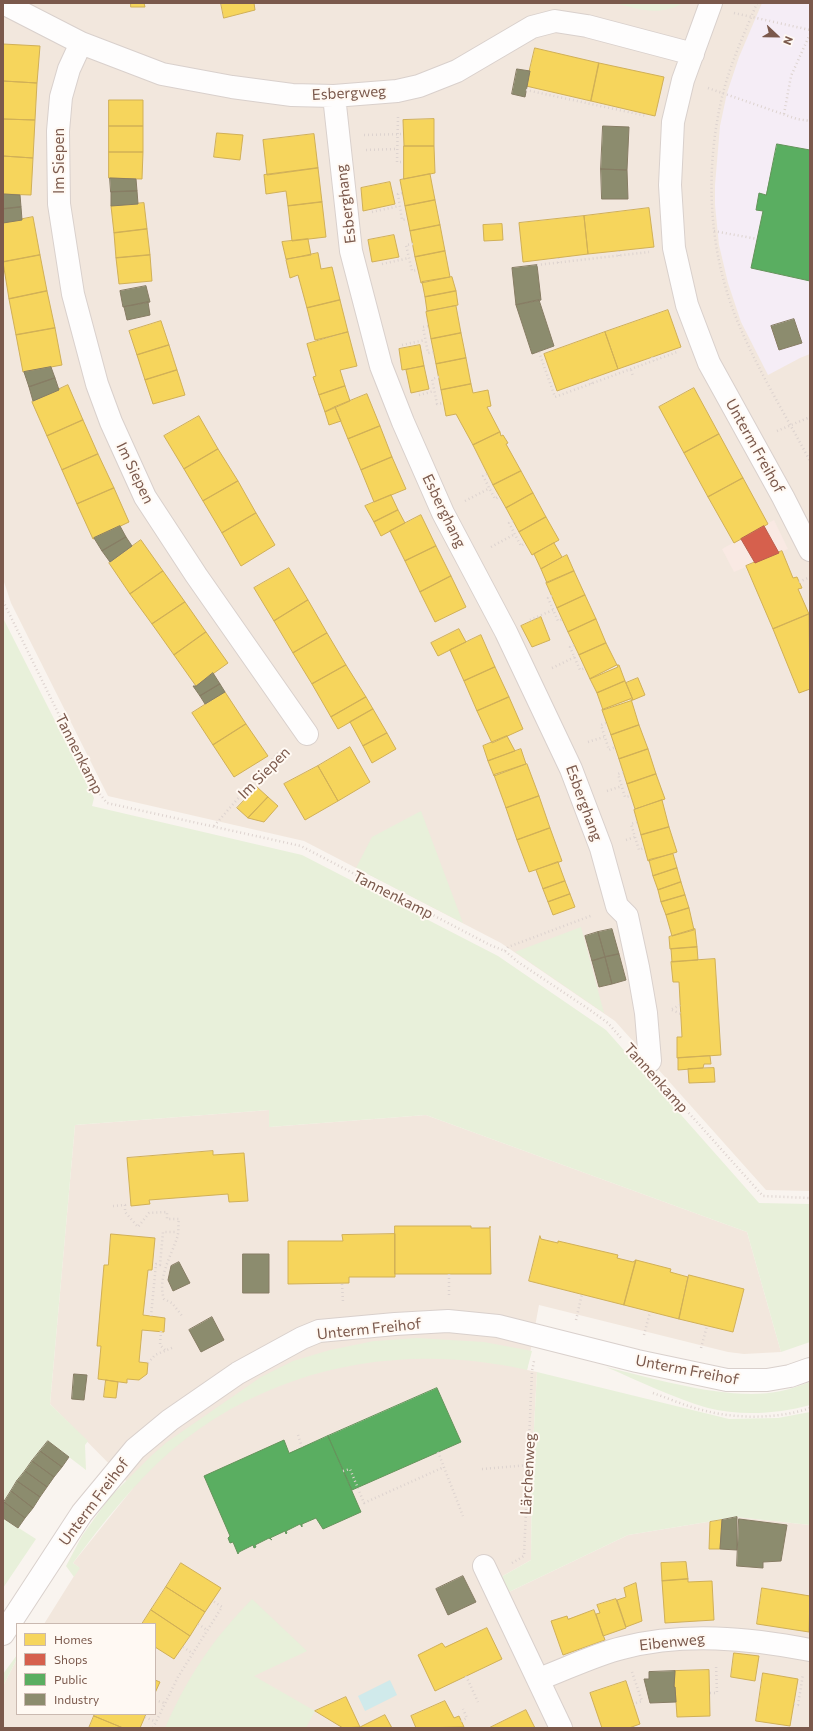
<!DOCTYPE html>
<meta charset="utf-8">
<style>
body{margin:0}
#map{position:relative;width:813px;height:1731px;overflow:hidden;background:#f9f4ef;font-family:Commissioner,sans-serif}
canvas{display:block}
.frame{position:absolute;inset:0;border:4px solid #7b594c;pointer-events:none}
.legend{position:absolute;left:16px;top:1623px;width:140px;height:92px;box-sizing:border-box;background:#fff9f3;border:1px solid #cab9b0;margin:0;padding:5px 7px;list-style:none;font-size:12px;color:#7b594c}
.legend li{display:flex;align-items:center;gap:8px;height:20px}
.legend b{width:20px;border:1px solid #cab9b0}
.north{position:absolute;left:757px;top:16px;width:40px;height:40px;-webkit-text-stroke:3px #fff9f3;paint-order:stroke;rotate:112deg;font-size:11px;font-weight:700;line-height:16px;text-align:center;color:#7b594c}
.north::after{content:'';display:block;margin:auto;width:14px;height:18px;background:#7b594c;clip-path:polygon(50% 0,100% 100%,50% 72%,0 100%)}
</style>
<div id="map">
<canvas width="813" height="1731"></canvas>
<div class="frame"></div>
<ul class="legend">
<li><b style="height:11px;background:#f6d55c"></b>Homes</li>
<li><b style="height:11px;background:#d6604d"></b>Shops</li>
<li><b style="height:11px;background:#5aae61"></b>Public</li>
<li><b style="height:11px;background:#8c8c6e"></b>Industry</li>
</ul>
<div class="north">N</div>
</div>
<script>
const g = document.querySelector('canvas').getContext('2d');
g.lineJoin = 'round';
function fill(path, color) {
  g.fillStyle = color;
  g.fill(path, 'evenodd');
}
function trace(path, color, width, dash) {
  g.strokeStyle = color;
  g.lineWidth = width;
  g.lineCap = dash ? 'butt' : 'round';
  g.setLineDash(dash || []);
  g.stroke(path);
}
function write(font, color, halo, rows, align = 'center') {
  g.font = font + ' Commissioner,sans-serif';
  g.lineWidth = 4;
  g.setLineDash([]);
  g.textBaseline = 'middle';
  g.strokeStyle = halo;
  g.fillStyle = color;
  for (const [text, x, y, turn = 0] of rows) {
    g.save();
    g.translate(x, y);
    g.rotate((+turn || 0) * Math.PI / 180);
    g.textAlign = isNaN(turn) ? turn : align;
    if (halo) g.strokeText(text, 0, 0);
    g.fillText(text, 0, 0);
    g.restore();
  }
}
const residential = new Path2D(`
 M3 3H810V1191L766 1190 615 1021 501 943 304 841 108 796 11 603 3 579Z
 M269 1110V1127L426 1115 747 1232 781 1352 744 1354 728 1352 539 1305 527 1370 537 1372 532 1465 531 1560 501 1577 509 1592 628 1535 737 1517 810 1525V1728H3V1686L17 1659V1714H155V1624H44L79 1568 73 1563 133 1488 50 1404 75 1125Z`);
const commercial = new Path2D(`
 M774 520 788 549 734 572 722 549Z`);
const education = new Path2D(`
 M762 3H810V354L800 358 768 375 741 322 728 283 719 245 715 205V185L720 126 727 93 739 57Z`);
const green = new Path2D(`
 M614 3H683C658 17 640 9 614 3Z
 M3 618 94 798 92 806 302 855 498 956 606 1030 759 1203 810 1204V1342L781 1352 747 1232 426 1115 269 1127V1110L75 1125 50 1404 88 1441 85 1445 86 1470 48 1441 32 1461 3 1503Z
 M421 811 463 923 356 868 372 837Z
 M581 927 604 1013 515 952Z
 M417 1338 484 1342 532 1351 527 1370C402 1342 272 1366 172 1450 134 1483 103 1523 73 1563L80 1568 74 1577 66 1566 82 1536 109 1498 152 1455 167 1442 261 1377 293 1361 330 1350 374 1341Z
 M606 1367C655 1379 732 1402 781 1391 791 1389 800 1385 810 1382V1405C778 1414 740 1416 708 1408 673 1398 639 1381 606 1367Z
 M537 1372 729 1419 778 1418 810 1412V1525L737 1517 628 1535 509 1592 501 1577 531 1560 532 1465Z
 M3 1518 36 1539 3 1588Z
 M252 1599 307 1651 254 1676 315 1711 306 1728H165C188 1676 212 1640 252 1599Z
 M17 1655V1659L3 1686V1674Z`);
const water = new Path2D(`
 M390 1680 397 1695 365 1711 358 1696Z`);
const homes = new Path2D(`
 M131 3H144L145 7H131Z
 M221 3H254L255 10 224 18Z
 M3 44 40 46 37 83 3 81Z
 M535 48 599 63 591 101 526 86Z
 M599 63 664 77 655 116 591 101Z
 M3 81 37 83 35 120 3 119Z
 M109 100H143V126H109Z
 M3 119 35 120 33 158 3 156Z
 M434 119V146H404L403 120Z
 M109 126H143V152H109Z
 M217 133 243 135 240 160 214 157Z
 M314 134 318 168 267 175 263 140Z
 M404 146H434L435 173 404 179Z
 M109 152H143L142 179 109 178Z
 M3 156 33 158 31 195 3 194Z
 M318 168 322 202 288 206 286 191 266 194 264 175Z
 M430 174 435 200 405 206 400 180Z
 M390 182 395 204 363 211 361 188Z
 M435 200 440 225 410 231 405 206Z
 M322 202 326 237 292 241 288 206Z
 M144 203 147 229 114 233 111 206Z
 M649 208 654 247 588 254 584 216Z
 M584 216 588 254 523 262 519 223Z
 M33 217 40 255 3 262V223Z
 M502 224 503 240 484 241 483 225Z
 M440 225 445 251 415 257 410 231Z
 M147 229 150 255 116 258 114 233Z
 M394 235 399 257 372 262 368 240Z
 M308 239 311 255 286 259 282 242Z
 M445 251 450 277 421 283 415 257Z
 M318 253 321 269 332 267 340 300 307 308 298 275 290 278 286 260Z
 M40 255 47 291 9 299 3 262Z
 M150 255 152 281 119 284 116 258Z
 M452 277 456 291 425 297 422 282Z
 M47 291 55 328 16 335 9 299Z
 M456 291 458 305 427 311 425 297Z
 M340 300 348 332 315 340 307 308Z
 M456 306 461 333 431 339 426 312Z
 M668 310 681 347 618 369 605 332Z
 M161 321 169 345 137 355 129 331Z
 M55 328 62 365 23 372 16 335Z
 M348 332 357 366 340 370 345 386 319 395 313 377 316 376 307 344Z
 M605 332 618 369 557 391 544 354Z
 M461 333 466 358 436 364 431 339Z
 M169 345 177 370 145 380 137 355Z
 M420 345 424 366 402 370 399 349Z
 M466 358 471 384 441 390 436 364Z
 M424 366 429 389 411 393 406 370Z
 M177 370 185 395 153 404 145 380Z
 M471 384 473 393 488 390 491 406 487 407 500 432 473 445 456 414 446 416 441 390Z
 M68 385 83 420 47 436 32 402Z
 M345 386 350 401 325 412 319 395Z
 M694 388 719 434 684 453 659 407Z
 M367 394 380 426 348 439 335 407Z
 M335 407 341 421 329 425 325 412Z
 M199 416 218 449 184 469 164 436Z
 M83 420 98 454 62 470 47 436Z
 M380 426 392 457 361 470 348 439Z
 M500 432 501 436 503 435 508 443 506 444 521 471 493 485 473 445Z
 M719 434 743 478 708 497 684 453Z
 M218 449 238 481 203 501 184 469Z
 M98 454 114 488 77 504 62 470Z
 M392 457 406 489 374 502 361 470Z
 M521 471 533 493 506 508 493 485Z
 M743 478 768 524 734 543 708 497Z
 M238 481 256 513 222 533 203 501Z
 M114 488 129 522 93 539 77 504Z
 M533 493 546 517 519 532 506 508Z
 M391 495 398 510 374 522 365 506Z
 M398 510 405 523 381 536 374 522Z
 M256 513 275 545 241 566 222 533Z
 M421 515 436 546 405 561 390 531Z
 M546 517 559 540 532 555 519 532Z
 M141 540 163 571 130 594 109 563Z
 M554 543 562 557 541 569 534 554Z
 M436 546 451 576 420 592 405 561Z
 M782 551 793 578 797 577 802 588 798 589 809 614 773 629 746 566Z
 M567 555 574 571 547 583 541 569Z
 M289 568 308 600 274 621 254 588Z
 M163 571 185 602 152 624 130 594Z
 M574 571 585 595 557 608 546 583Z
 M451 576 466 607 435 622 420 592Z
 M585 595 596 619 568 632 557 608Z
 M308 600 327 633 293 653 274 621Z
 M185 602 206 632 174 655 152 624Z
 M809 614 810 689 799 693 773 629Z
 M541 617 550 640 532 647 521 626Z
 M596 619 606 643 579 655 568 632Z
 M459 629 466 642 438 656 431 643Z
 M206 632 228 663 196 686 174 655Z
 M327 633 346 665 312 684 293 653Z
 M481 635 495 667 464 681 450 650Z
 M606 643 618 667 590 679 579 655Z
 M346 665 366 697 331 717 312 684Z
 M617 665H619L625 681 597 693 590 679Z
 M495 667 509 697 477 711 464 681Z
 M638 678 645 695 633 700 626 683Z
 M625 681 633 700 603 710 597 693Z
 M225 692 246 724 213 745 192 713Z
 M366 697 373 709 338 729 331 717Z
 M509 697 523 729 492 743 477 711Z
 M631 699 639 725 611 735 602 710Z
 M373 709 387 733 363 746 350 722Z
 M246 724 268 756 234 777 213 745Z
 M639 725 648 749 619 759 611 735Z
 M387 733 396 749 372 763 363 746Z
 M507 736 515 751 488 761 483 746Z
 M350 747 370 782 338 801 318 766Z
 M521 749 526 764 494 776 488 761Z
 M648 749 656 774 627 784 619 759Z
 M527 764 539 796 506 808 494 775Z
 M318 766 338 801 305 820 284 784Z
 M656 774 665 799 635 809 627 784Z
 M257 787 268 797 248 818 237 808Z
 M539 796 550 828 517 840 506 808Z
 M268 797 278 806 264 822 248 818Z
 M662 800 669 827 641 835 634 810Z
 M669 827 677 852 648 861 641 835Z
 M550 828 562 861 529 872 517 840Z
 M673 854 677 868 653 876 649 860Z
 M558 862 565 881 543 889 536 870Z
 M677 868 681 882 658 890 653 876Z
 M565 881 570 894 548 902 543 889Z
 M681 882 685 895 661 902 658 890Z
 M570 894 575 907 553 915 548 902Z
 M685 895 689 908 666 915 661 902Z
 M689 908 694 930 672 936 666 915Z
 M695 929 697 947 670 949 669 937Z
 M697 947 698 960 672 962 671 949Z
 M715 959 721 1055 677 1058V1037H682L679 982H673L671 962Z
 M710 1056 711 1064H704L703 1068 678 1070V1058Z
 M714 1068 715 1082 689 1083 688 1069Z
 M213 1151V1155L244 1153 248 1201 229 1202 228 1194 149 1200 150 1204 131 1206 127 1158Z
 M395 1226H471V1228H490V1226L491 1274H395Z
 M111 1234 155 1238 152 1270H148L143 1315 165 1318 164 1332 142 1330 139 1362 148 1363 147 1374 139 1380 127 1379V1383L98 1379 101 1346H97L104 1265H108Z
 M395 1234V1277H349V1283L288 1284V1241H343L342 1235Z
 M540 1236 541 1239 558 1243V1241L618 1255 617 1258 633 1262 636 1260 624 1305 529 1281Z
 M636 1260 671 1269 670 1272 688 1277 679 1319 624 1305Z
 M689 1275 744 1289 733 1332 679 1319Z
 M106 1380 118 1382 116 1398 104 1397Z
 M722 1520 720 1549H709L710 1522Z
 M686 1562 688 1579 662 1581 661 1563Z
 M181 1563 221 1588 205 1612 166 1587Z
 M688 1579V1582L712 1581 714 1620 665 1623 662 1581Z
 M636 1583 642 1621 626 1627 617 1600 626 1597 624 1588Z
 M166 1587 205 1612 190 1636 151 1610Z
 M762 1588 810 1596 809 1632 757 1624Z
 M616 1599 626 1628 603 1636 596 1614 600 1613 597 1605Z
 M151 1610 190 1636 174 1659 155 1647V1624H142Z
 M594 1610 605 1640 563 1655 551 1621 567 1616 568 1619Z
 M487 1628 502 1659 435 1691 418 1655 442 1643 445 1647Z
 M734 1653 759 1656 755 1681 731 1677Z
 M709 1670 710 1716 677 1717 675 1687H674L675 1671Z
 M763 1673 798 1679 790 1726 756 1721Z
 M155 1680 160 1682 155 1693Z
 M626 1681 640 1724 629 1728H602L590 1693Z
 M346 1697 360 1727 343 1728 315 1711Z
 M445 1701 454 1718 459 1716 464 1727 416 1728 411 1716Z
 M526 1710 535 1728H489Z
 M95 1714H146L140 1728H123L94 1716Z
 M385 1715 392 1728H357L360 1727Z
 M94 1716 123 1728H89Z`);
const shops = new Path2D(`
 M764 526 779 553 755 563 741 539Z`);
const public = new Path2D(`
 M777 144 810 150V281L751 268 763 211 756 210 759 193 766 195Z
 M437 1388 461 1442 352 1490 328 1436Z
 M328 1436 361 1512 323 1529 316 1518 302 1524V1527L300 1524 286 1531 287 1533 286 1534 285 1531 270 1538 272 1540 269 1538 255 1545 256 1547 254 1548 253 1545 239 1552 238 1554 233 1542 230 1543 228 1538 230 1536 204 1476 284 1440 289 1453Z`);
const industry = new Path2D(`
 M517 69 530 71 525 97 512 94Z
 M603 126 629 127 627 170 601 169Z
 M601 169 627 170 628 199H602Z
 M110 178 136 179 137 191 111 192Z
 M137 191 138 204 111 206V192Z
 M3 194 20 195 21 207 3 209Z
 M21 207 22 220 3 223V209Z
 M537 265 541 300 516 305 512 268Z
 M146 286 150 302 123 307 120 291Z
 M539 300 554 346 532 354 516 305Z
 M148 302 150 315 127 320 124 307Z
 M794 319 802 343 779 350 771 326Z
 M51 367 55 378 29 387 24 372Z
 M55 378 59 390 33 401 29 387Z
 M120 526 126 537 102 551 94 538Z
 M126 537 132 546 110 562 102 551Z
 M213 673 220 684 200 696 193 686H196Z
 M220 684 225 692 205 704 200 696Z
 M612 929 619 954 605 957 598 932Z
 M598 932 605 957 592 961 585 936Z
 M619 954 626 980 612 984 605 957Z
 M605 957 612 984 599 987 592 961Z
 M243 1254H269V1293H243Z
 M179 1262 190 1283 173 1291 168 1280 171 1266Z
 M212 1317 224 1340 201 1352 189 1330Z
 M74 1374 87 1375 84 1400 72 1399Z
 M48 1441 69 1457 62 1467 40 1451Z
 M40 1451 62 1467 54 1477 32 1461Z
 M32 1461 54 1477 47 1487 25 1471Z
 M25 1471 47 1487 40 1497 17 1481Z
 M17 1481 40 1497 33 1508 11 1491Z
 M11 1491 33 1508 25 1518 4 1502Z
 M4 1502 25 1518 18 1528 3 1518Z
 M737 1517V1550L720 1549 722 1520Z
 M739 1519 787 1525 781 1561 763 1562V1568L737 1566Z
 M463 1576 476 1602 448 1615 436 1589Z
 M675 1671 674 1687H675L676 1702 650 1703 644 1679H649V1672Z`);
const path = new Path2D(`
 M757 3C745 32 731 62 723 93 704 170 708 252 739 325 759 372 786 416 810 461
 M734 13 810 30
 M708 88 797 119 810 121
 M526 90 647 116
 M784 114 791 76 810 34
 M398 117 397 162H404
 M364 135 403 134
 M366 150 397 149
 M402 193 398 194 402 220 407 219
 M372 212 399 206
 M714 231 757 239
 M413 244 406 245 412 271 418 270
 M619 251V256
 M558 258V263
 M382 264 409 258
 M537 265 649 252
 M428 326 423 327 428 353 434 352
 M402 345 425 340
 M539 352 555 397 677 352
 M652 357 654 361
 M631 370 633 376
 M439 377 432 379 437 404 444 403
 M590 379 592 384
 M419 395 434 391
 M777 431 810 417
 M487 474 483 476 495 499 500 496
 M465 501 490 488
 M513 521 509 523 521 546 525 543
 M491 547 515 534
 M799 582 810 577
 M552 596 548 598 558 621 563 619
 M3 601 95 788 107 803 301 846 490 945 505 951 518 962 590 1010 608 1023 621 1038
 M530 620 553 610
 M574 645 570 647 580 670 585 668
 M552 668 575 657
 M606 723 601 725 609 750 615 747
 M588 742 604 737
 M623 772 618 774 625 797 631 796
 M607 791 622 786
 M637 822 631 824 639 850 644 848
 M214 826 277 754 285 749
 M626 840 635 837
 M505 951 508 947 593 915
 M672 1009 680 1005
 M672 1010 681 1014
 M662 1083 763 1196 810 1198
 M113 1206 125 1205V1212L138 1227 149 1213 167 1212V1219H179C178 1225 179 1232 177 1238 171 1256 157 1279 164 1299L172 1303 183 1317
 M342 1284 343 1302
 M449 1295V1274
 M151 1316 156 1264 160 1265 163 1232H177
 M576 1320 582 1294
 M161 1331 160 1345 165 1350
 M644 1335 650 1312
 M701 1348 707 1326
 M148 1363 155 1355 174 1347
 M653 1393C670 1399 688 1407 706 1411 738 1419 778 1419 810 1408
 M298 1435 302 1447
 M438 1452 463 1516
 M482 1469 529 1465
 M343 1471 350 1469 364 1503 444 1467
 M512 1563 524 1556 532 1371 534 1361
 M198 1624 207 1630
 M183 1647 192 1653
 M632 1672 642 1701 633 1704
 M466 1676 478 1702
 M710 1693H717L716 1665
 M155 1700 164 1703
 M794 1704 798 1705 803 1674
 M145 1717 156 1722
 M461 1721 467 1718 463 1709
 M153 1728 178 1677 222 1607 213 1601`);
const minor = new Path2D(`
 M3 3 81 43 162 74 232 87 292 95 334 96 397 91 419 86 457 71 532 27 555 21 587 26 693 54
 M711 3 683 80 673 122 670 185 674 248 687 305 709 363 783 497 810 550
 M81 43 69 69 61 97 58 131 59 204 73 294 97 384 111 422 145 497 196 575 307 734
 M334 96 351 251 381 366 403 422 443 513 506 632 571 769 601 848 617 906 627 916 638 967 646 1013 650 1061
 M484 1566 561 1728
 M3 1634 82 1513 135 1449 170 1420 238 1373 302 1338 319 1331 395 1324 448 1321 498 1326 637 1361 727 1380H767L790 1376 810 1369
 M539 1679C566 1669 594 1655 622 1648 684 1632 748 1638 810 1650`);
const streetNames = [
 ["Esbergweg",349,93,-3],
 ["Im Siepen",59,161,-90],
 ["Esberghang",346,204,-97],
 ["Unterm Freihof",755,446,61],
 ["Im Siepen",135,473,64],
 ["Esberghang",444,511,64],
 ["Tannenkamp",79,754,63],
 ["Im Siepen",264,773,-45],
 ["Esberghang",584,803,70],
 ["Tannenkamp",393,895,27],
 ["Tannenkamp",656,1078,48],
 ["Unterm Freihof",369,1329,-6],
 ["Unterm Freihof",687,1370,11],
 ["Lärchenweg",528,1474,-87],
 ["Unterm Freihof",94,1502,-53],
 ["Eibenweg",672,1642,-6]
];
fill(residential, '#f2e7dd');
fill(commercial, '#f9e9e3');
fill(education, '#f5edf6');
fill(green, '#e8f0da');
fill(water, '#d0eaeb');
fill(homes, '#f6d55c');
trace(homes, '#d1b057', 1);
fill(shops, '#d6604d');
trace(shops, '#bb5e4d', 1);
fill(public, '#5aae61');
trace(public, '#64945b', 1);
fill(industry, '#8c8c6e');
trace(industry, '#877d64', 1);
trace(minor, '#d9d0cc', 24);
trace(path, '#ddd3cf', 2.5, [1, 3]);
trace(minor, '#fefdfd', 22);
write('15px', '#7b594c', '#fff9f3', streetNames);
</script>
